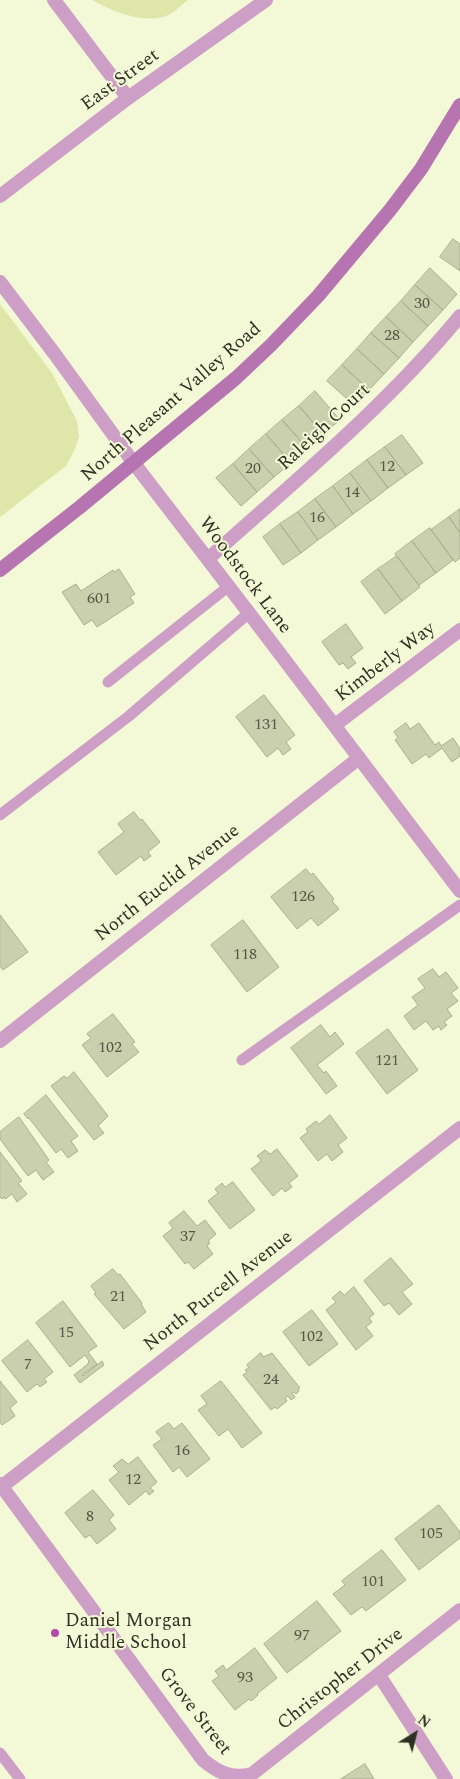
<!DOCTYPE html>
<style>
body{margin:0}
#map{position:relative;width:460px;height:1779px;overflow:hidden;background:#f3f9d6;font-family:Spectral,serif}
canvas{display:block}
.north{position:absolute;left:390px;top:1709px;width:50px;height:50px;-webkit-text-stroke:4px #f3f9d6;paint-order:stroke;rotate:36deg;font-size:14px;font-weight:700;line-height:20px;text-align:center;color:#2e3023}
.north::after{content:'';display:block;margin:auto;width:18px;height:22px;background:#2e3023;clip-path:polygon(50% 0,100% 100%,50% 72%,0 100%)}
</style>
<div id="map">
<canvas width="460" height="1779"></canvas>
<div class="north">N</div>
</div>
<script>
const g = document.querySelector('canvas').getContext('2d');
g.lineJoin = 'round';
function fill(path, color) {
  g.fillStyle = color;
  g.fill(path, 'evenodd');
}
function trace(path, color, width, dash) {
  g.strokeStyle = color;
  g.lineWidth = width;
  g.lineCap = dash ? 'butt' : 'round';
  g.setLineDash(dash || []);
  g.stroke(path);
}
function write(font, color, halo, rows, align = 'center') {
  g.font = font + ' Spectral,serif';
  g.lineWidth = 4;
  g.setLineDash([]);
  g.textBaseline = 'middle';
  g.strokeStyle = halo;
  g.fillStyle = color;
  for (const [text, x, y, turn = 0] of rows) {
    g.save();
    g.translate(x, y);
    g.rotate((+turn || 0) * Math.PI / 180);
    g.textAlign = isNaN(turn) ? turn : align;
    if (halo) g.strokeText(text, 0, 0);
    g.fillText(text, 0, 0);
    g.restore();
  }
}
const green = new Path2D(`
 M92 0H188C181 5 174 13 166 16 143 24 113 12 92 0Z
 M0 304 52 373 77 421 79 437 74 451 66 466 0 517Z`);
const building = new Path2D(`
 M453 239 460 244V271L440 257Z
 M430 268 457 294 443 310 415 285Z
 M415 285 443 310 428 326 401 301Z
 M401 301 428 326 413 342 386 317Z
 M386 317 413 342 399 358 371 333Z
 M371 333 399 358 384 374 357 349Z
 M357 349 384 374 369 390 342 365Z
 M342 365 369 390 355 406 327 381Z
 M315 391 340 420 323 434 299 406Z
 M299 406 323 434 307 448 282 420Z
 M282 420 307 448 291 463 266 434Z
 M266 434 291 463 274 477 249 449Z
 M402 435 423 463 406 475 385 447Z
 M385 447 406 475 388 488 367 460Z
 M249 449 274 477 257 492 233 464Z
 M367 460 388 488 371 501 350 473Z
 M233 464 257 492 241 506 216 478Z
 M350 473 371 501 353 514 333 486Z
 M333 486 353 514 336 527 315 499Z
 M315 499 336 527 318 540 298 512Z
 M460 509V533L449 517Z
 M298 512 318 540 301 553 280 524Z
 M449 517 460 533V558L455 562 431 530Z
 M280 524 301 553 283 565 263 537Z
 M430 528 453 560 436 573 412 541Z
 M412 541 436 573 419 585 395 554Z
 M397 556 420 587 402 601 378 569Z
 M119 569 135 594 130 597 134 603 97 627 92 620 84 625 62 592 76 584 81 591 113 570 114 572Z
 M378 569 402 601 385 614 361 582Z
 M346 624 363 648 351 657 356 663 348 669 343 663 339 665 322 642Z
 M264 695 295 735 286 742 291 749 283 755 278 748 267 757 236 717Z
 M406 723 410 729 419 723 435 745 439 742 441 746 453 738 460 749V756L452 762 442 748 429 758 426 754 412 764 395 740 398 738 394 732Z
 M134 812 140 820 142 819 160 842 148 852 151 856 144 861 141 856 116 875 98 852 124 832 118 824Z
 M306 869 311 875 313 873 334 899 332 901 339 909 318 926 311 918 297 929 271 897Z
 M0 915 28 952 3 970 0 966Z
 M243 920 279 967 247 992 211 945Z
 M433 969 439 977 446 972 458 988 451 993 458 1001 447 1009 452 1016 444 1022 447 1025 441 1030 439 1026 433 1030 426 1021 414 1030 404 1016 418 1005 412 997 425 988 418 979Z
 M113 1014 135 1042 132 1044 139 1052 107 1077 82 1045 91 1038 87 1034Z
 M321 1025 330 1037 335 1032 344 1044 317 1065 324 1073 326 1071 337 1086 326 1094 291 1048Z
 M388 1029 418 1070 387 1094 356 1053Z
 M74 1072 108 1116 98 1126 104 1133 94 1140 51 1086 64 1076 67 1078Z
 M46 1095 78 1136 71 1141 78 1151 68 1158 61 1149 56 1153 29 1118 28 1119 24 1114Z
 M330 1115 347 1138 338 1145 343 1152 332 1161 327 1154 318 1161 300 1138 308 1132 306 1129 316 1121 319 1124Z
 M19 1117 49 1160 46 1162 54 1172 43 1180 36 1170 28 1176 0 1139V1132Z
 M277 1149 298 1176 289 1183 292 1187 285 1192 282 1188 273 1196 251 1169 260 1162 261 1160 257 1156 265 1150 270 1154Z
 M0 1152 22 1181 18 1183 27 1194 17 1202 12 1194 5 1199 4 1197 2 1199 0 1197Z
 M233 1182 255 1210 230 1229 208 1201 218 1193 215 1189 222 1183 225 1187Z
 M184 1211 197 1226 205 1220 216 1234 208 1241 210 1243 207 1246 213 1254 194 1269 188 1262 185 1264 163 1236 173 1228 169 1223Z
 M391 1258 413 1284 402 1292 412 1304 399 1315 389 1303 384 1306 364 1281Z
 M113 1269 118 1275 120 1274 142 1303 141 1304 146 1312 124 1329 94 1294 96 1293 91 1286Z
 M354 1287 374 1314 369 1318 372 1322 366 1327 373 1336 356 1350 326 1310 336 1302 332 1298 340 1291 344 1295Z
 M63 1301 97 1346 88 1352 97 1364 82 1375 83 1376 102 1361 104 1365 80 1383 74 1375 88 1364 89 1361 85 1355 70 1367 36 1323Z
 M312 1310 338 1344 309 1366 283 1332Z
 M28 1340 53 1372 44 1379 47 1382 40 1387 37 1384 27 1392 2 1361Z
 M261 1353 263 1357 272 1353 300 1388 298 1389 299 1391 296 1394 294 1392 292 1393 295 1397 291 1400 288 1396 285 1398 287 1401 277 1409 275 1407 271 1410 243 1375 247 1372 245 1370 249 1368 247 1365Z
 M0 1381 17 1402 10 1408 15 1416 2 1425 0 1422Z
 M221 1381 262 1433 242 1448 228 1429 219 1436 198 1410 207 1404 201 1396Z
 M169 1423 174 1429 182 1423 210 1459 187 1477 179 1467 173 1472 153 1445 162 1439 156 1432Z
 M138 1457 157 1482 150 1488 154 1491 149 1495 146 1491 129 1505 109 1480 119 1472 113 1466 122 1459 128 1464Z
 M93 1490 114 1515 109 1520 116 1529 97 1544 90 1535 85 1538 65 1513Z
 M439 1505 460 1532V1538L419 1570 395 1539Z
 M382 1550 406 1580 366 1611 362 1607 351 1615 333 1594 345 1585 342 1581Z
 M317 1601 341 1631 287 1673 264 1644Z
 M255 1648 277 1678 257 1694 258 1695 251 1701 249 1699 235 1710 212 1681 219 1676 215 1671 223 1665 226 1670Z
 M365 1764 374 1779H341Z`);
const service = new Path2D(`
 M108 682 229 586
 M0 815 129 716 249 613
 M242 1060 460 905
 M0 1753 20 1779`);
const minor = new Path2D(`
 M54 0 128 98
 M0 196 128 98 266 0
 M208 559C295 481 386 406 460 316
 M335 725 460 630
 M0 1041 359 758
 M0 1484 203 1760C219 1773 231 1779 252 1774L460 1610
 M0 1488 460 1128
 M379 1675 446 1779`);
const tertiary = new Path2D(`
 M0 282 54 353 133 462 249 613 460 891`);
const secondary = new Path2D(`
 M0 570 80 507 236 378 271 345 318 296 390 210 421 169 460 105`);
const markers = [
 [55,1633,5,"#b148aa"]
];
const numberNames = [
 ["30",422,305],
 ["28",392,337],
 ["12",387,468],
 ["20",253,470],
 ["14",352,494],
 ["16",317,519],
 ["601",99,600],
 ["131",266,726],
 ["126",303,898],
 ["118",245,956],
 ["102",110,1049],
 ["121",387,1062],
 ["37",188,1238],
 ["21",118,1298],
 ["15",66,1334],
 ["102",311,1338],
 ["7",28,1366],
 ["24",271,1381],
 ["16",182,1452],
 ["12",133,1481],
 ["8",90,1518],
 ["105",431,1535],
 ["101",373,1583],
 ["97",302,1637],
 ["93",245,1679]
];
const streetNames = [
 ["East Street",121,81,-36],
 ["North Pleasant Valley Road",172,403,-41],
 ["Raleigh Court",325,428,-43],
 ["Woodstock Lane",244,576,53],
 ["Kimberly Way",386,663,-37],
 ["North Euclid Avenue",168,884,-38],
 ["North Purcell Avenue",219,1292,-38],
 ["Christopher Drive",341,1680,-38],
 ["Grove Street",194,1712,52]
];
const poiNames = [
 ["Daniel Morgan",65,1622],
 ["Middle School",65,1644]
];
fill(green, '#dee7a9');
fill(building, '#cad0ae');
trace(building, '#a9af8e', 1);
trace(service, '#cd9fc7', 11);
trace(minor, '#cd9fc7', 14);
trace(tertiary, '#cd9fc7', 14);
trace(secondary, '#b674b0', 14);
for (const [x, y, r, color] of markers) {
  const dot = new Path2D();
  dot.arc(x, y, r, 0, 2 * Math.PI);
  g.fillStyle = color;
  g.fill(dot);
  trace(dot, '#f3f9d6', 2);
}
write('16px', '#555846', null, numberNames);
write('19px', '#2e3023', '#f3f9d6', streetNames);
write('19px', '#2e3023', '#f3f9d6', poiNames, 'left');
</script>
